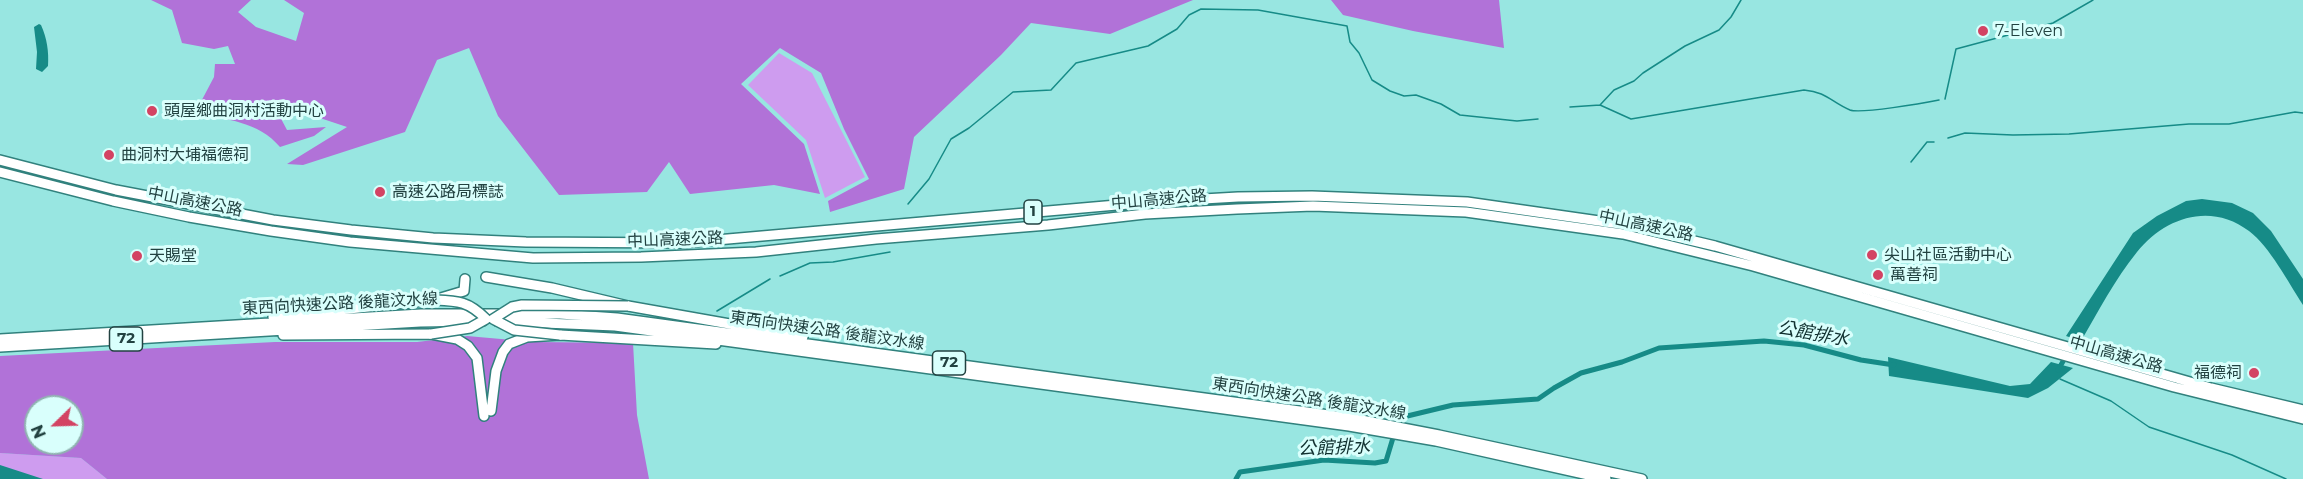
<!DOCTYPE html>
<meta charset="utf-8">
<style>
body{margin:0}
#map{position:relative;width:2303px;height:479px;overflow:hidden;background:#98e6e1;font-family:Montserrat,sans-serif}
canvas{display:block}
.north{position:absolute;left:24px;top:395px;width:60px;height:60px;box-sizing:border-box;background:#d9fffc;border:2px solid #90b3b1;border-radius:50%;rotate:247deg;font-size:16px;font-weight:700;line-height:24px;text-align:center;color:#224241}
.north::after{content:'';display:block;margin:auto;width:21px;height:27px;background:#d34363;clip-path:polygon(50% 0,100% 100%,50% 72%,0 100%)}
</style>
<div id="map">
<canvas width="2303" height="479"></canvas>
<div class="north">N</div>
</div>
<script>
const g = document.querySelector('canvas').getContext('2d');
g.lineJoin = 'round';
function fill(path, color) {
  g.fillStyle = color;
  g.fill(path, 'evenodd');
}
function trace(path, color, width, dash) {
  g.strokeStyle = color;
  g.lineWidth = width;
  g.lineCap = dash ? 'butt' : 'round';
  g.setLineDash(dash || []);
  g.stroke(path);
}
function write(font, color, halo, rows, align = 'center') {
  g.font = font + ' Montserrat,"Noto Sans TC",sans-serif';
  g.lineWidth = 6;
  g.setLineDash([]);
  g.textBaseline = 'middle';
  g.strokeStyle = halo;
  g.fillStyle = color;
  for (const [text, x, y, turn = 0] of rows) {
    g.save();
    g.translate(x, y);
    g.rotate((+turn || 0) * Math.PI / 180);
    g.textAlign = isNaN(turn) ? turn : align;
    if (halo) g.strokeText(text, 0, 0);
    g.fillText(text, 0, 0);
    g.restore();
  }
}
const green = new Path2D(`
 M779 53 812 73 865 177 825 198 806 140 748 85Z
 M0 453 81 458 107 479H0Z`);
const forest = new Path2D(`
 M151 0H251L238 12 256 27 296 41 304 13 284 0H1193L1110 34 1031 23 1001 55 914 137 904 189 830 212 828 201 869 179 844 129 821 73 780 48 741 84 804 144 820 194 774 185 690 194 669 162 647 192 559 195 498 116 469 48 437 60 405 132 303 165 287 164 347 127 296 110 278 113 287 130 326 127 314 136 280 147C258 121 227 120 195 113L214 77 215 64H235L228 46 214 49 182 43 172 10Z
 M1331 0H1499L1504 48 1413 31 1343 15Z
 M467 336 535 342 633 343 637 415 649 479H107L81 458 0 453V356L275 342H417ZM36 407H72V443H36Z`);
const water = new Path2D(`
 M39 24 41 25C47 38 49 52 48 66L42 72 36 69 37 52 34 27Z
 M2202 199 2232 203 2253 213 2271 231 2303 279V305C2288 282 2270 247 2249 231 2211 202 2165 217 2137 252 2115 279 2098 312 2081 341L2066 336 2133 233 2157 216 2186 201Z
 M1888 357 2010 386 2030 384 2051 362 2073 368 2048 388 2028 398 1889 376Z
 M0 465 43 479H0Z`);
const stream = new Path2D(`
 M1945 99 1956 49 2053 23 2093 0
 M1600 105 1614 90 1634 81 1643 73 1685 46 1719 30 1731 17 1741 0
 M1570 107 1600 105 1631 119 1804 90C1827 92 1831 102 1850 110 1861 114 1924 103 1939 100
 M1948 138 1965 133 2013 135 2069 134 2189 124H2229L2295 112 2303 113
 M1911 162 1927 142H1934
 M908 204 929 179 951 139 969 128 1013 92 1051 90 1076 63 1148 46 1177 29 1189 15 1201 9 1258 10 1347 26 1350 42 1359 53 1372 80 1390 91 1404 96 1416 95 1441 104 1460 115 1517 121 1538 119
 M780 276 810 263 833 262 890 252
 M717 311 770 279
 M2060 379 2111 401 2149 427 2232 455 2286 479`);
const canal = new Path2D(`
 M2058 370 2079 334
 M1236 479 1240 472 1324 460 1375 463 1386 461 1399 418 1453 405 1538 399 1554 388 1581 373 1622 362 1659 348 1764 341 1804 345 1861 360 1894 365`);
const highway = new Path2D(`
 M0 160 116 190 273 220 351 230 433 238 526 242 682 243 1151 202 1238 197 1312 196 1467 202 1627 225 1715 246 2211 388 2303 410
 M0 172 113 201 189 217 271 231 350 242 533 258 641 257 756 252 876 239 1048 225 1145 214 1237 209 1313 206 1466 212 1623 234 1753 266 2174 387 2303 419
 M486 277 552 288 628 306 803 337
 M273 317 434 300 464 291 465 279
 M497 321 615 326 1349 426 1436 441 1606 479
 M283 335 431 334 457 339 468 346 477 358 484 416
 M0 339 421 314H560L617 318 1351 418 1439 435 1642 479
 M0 347 420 322 483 321
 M491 411 496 371 503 352 509 344 527 337 560 335 716 344`);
const highwayBridge = new Path2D(`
 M431 334 470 328 486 319C468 301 458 301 434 300
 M560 335 514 330 493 319 512 307 522 305 628 306`);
const markers = [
 [1983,31,6,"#d34363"],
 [152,111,6,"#d34363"],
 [109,155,6,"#d34363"],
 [380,192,6,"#d34363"],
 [1872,255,6,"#d34363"],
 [137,256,6,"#d34363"],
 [1878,275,6,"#d34363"],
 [2254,373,6,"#d34363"]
];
const shields = [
 [1033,212,18],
 [126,339,33],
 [949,363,33]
];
const shieldNames = [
 ["1",1033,212],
 ["72",126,339],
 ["72",949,363]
];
const poiNames = [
 ["7-Eleven",1995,31],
 ["頭屋鄉曲洞村活動中心",164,111],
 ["曲洞村大埔福德祠",121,155],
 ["高速公路局標誌",392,192],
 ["尖山社區活動中心",1884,255],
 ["天賜堂",149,256],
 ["萬善祠",1890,275],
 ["福德祠",2242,373,"right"]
];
const streetNames = [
 ["中山高速公路",1159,200,-5],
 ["中山高速公路",195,202,11],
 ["中山高速公路",1646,226,12],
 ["中山高速公路",675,240,-2],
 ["東西向快速公路 後龍汶水線",340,304,-3],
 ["東西向快速公路 後龍汶水線",827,331,8],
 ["中山高速公路",2116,355,16],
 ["東西向快速公路 後龍汶水線",1309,399,9]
];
const waterNames = [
 ["公館排水",1813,334,10],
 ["公館排水",1334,448,-2]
];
fill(green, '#ce9cef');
fill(forest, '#b172d8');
fill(water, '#168b87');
trace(stream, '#168b87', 1.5);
trace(canal, '#168b87', 5);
trace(highway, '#31817d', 12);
trace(highway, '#fff', 9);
trace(highwayBridge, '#31817d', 12, []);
trace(highwayBridge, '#fff', 9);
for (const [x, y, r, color] of markers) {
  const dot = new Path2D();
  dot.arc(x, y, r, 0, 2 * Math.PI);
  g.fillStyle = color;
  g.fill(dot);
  trace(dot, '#d9fffc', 2);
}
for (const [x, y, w] of shields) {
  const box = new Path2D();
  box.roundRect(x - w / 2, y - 12, w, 24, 4.5);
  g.fillStyle = '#d9fffc';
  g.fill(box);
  trace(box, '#224241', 1.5);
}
write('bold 15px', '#224241', null, shieldNames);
write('16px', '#224241', '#d9fffc', poiNames, 'left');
write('16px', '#224241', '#d9fffc', streetNames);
write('italic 18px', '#113130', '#d9fffc', waterNames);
</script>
